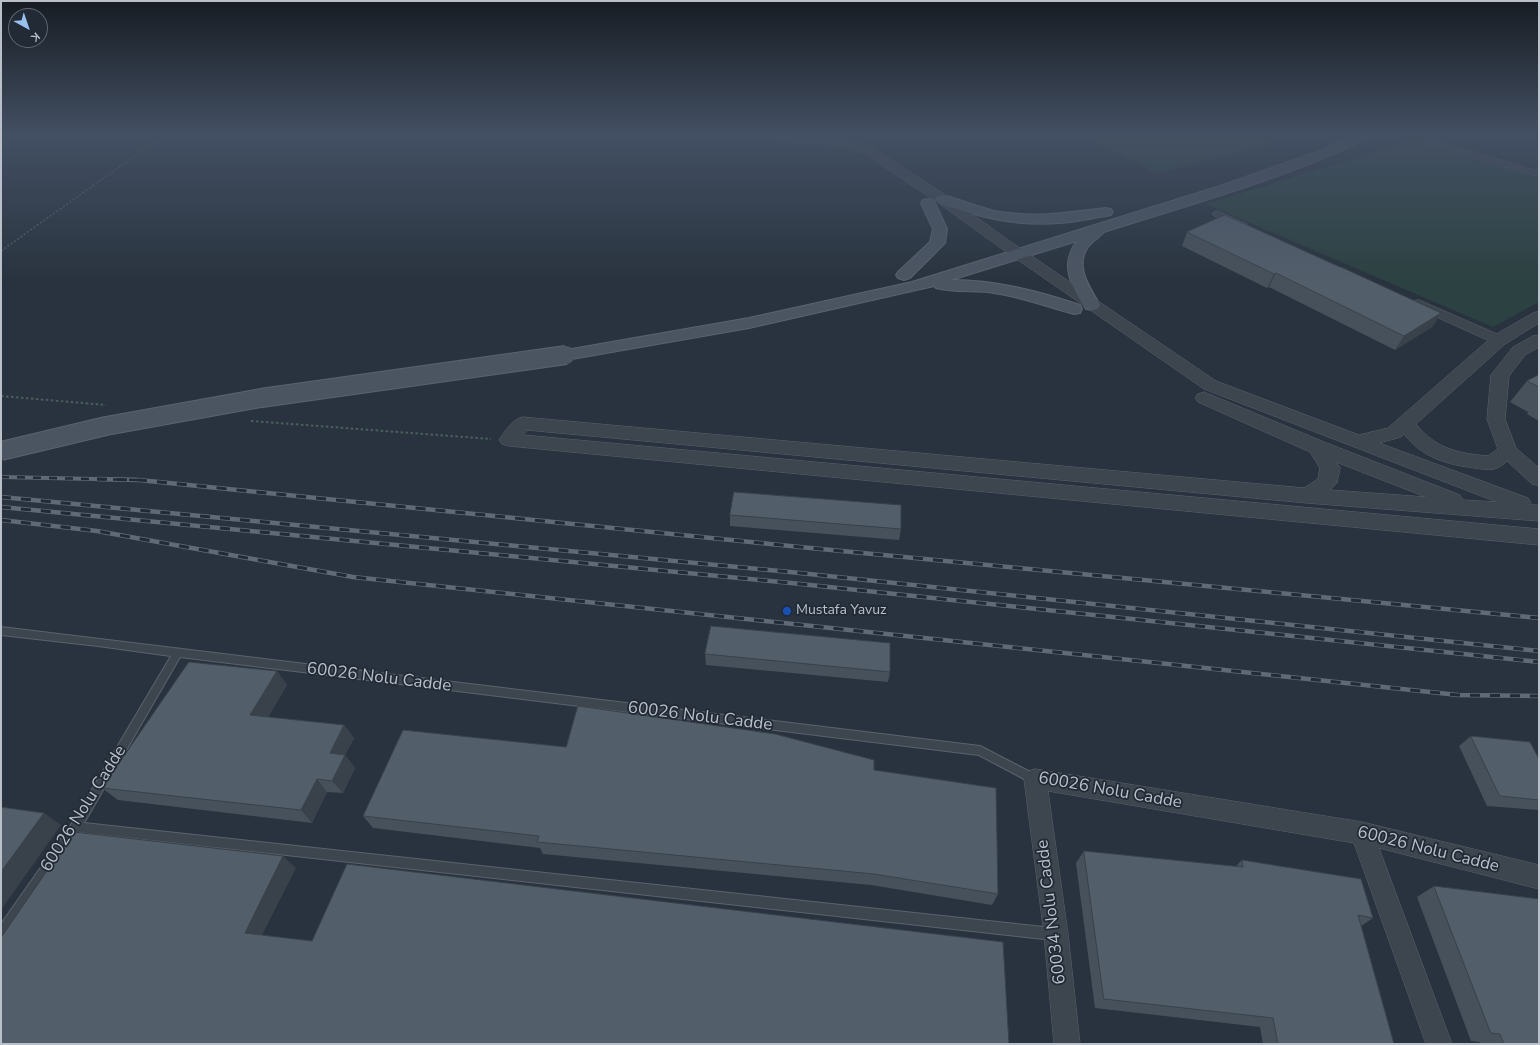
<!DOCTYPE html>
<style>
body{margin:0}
#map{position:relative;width:1540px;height:1045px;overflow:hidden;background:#29333f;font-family:"Nunito Sans",sans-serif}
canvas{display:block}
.frame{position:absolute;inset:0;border:2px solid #b9c0ca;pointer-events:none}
.north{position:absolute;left:8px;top:8px;width:40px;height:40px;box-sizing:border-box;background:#212a35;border:1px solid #5e6671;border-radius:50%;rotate:140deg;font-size:11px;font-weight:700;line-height:16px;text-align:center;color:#b9c0ca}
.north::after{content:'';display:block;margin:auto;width:14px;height:18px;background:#99bfef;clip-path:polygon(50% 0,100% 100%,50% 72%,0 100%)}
</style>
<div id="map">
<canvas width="1540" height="1045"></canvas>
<div class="frame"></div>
<div class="north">K</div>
</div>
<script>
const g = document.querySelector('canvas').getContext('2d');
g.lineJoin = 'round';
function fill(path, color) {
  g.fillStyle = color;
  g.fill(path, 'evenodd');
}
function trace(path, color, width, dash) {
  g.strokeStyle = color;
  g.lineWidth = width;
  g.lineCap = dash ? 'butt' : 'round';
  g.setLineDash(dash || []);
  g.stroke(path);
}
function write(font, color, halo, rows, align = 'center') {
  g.font = font + ' "Nunito Sans",sans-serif';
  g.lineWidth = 3.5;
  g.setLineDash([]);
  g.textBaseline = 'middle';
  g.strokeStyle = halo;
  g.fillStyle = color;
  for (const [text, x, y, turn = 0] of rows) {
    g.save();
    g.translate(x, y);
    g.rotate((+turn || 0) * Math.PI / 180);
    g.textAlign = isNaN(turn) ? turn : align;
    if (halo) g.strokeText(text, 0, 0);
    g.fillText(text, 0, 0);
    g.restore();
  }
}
const green = new Path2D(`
 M1081 136H1293L1254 149 1157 173Z
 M1413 140 1539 178V302L1493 327 1206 204Z`);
const pathFar1 = new Path2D(`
 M1 251 163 136`);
const path = new Path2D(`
 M1 396 106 405
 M251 421 491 439`);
const service = new Path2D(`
 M1 627 980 746 1038 776 1039 779 1038 782 1034 784 1030 782 979 755 180 657 84 823 1053 928 1057 930 1059 934 1057 938 1053 940 79 832 5 938 1 940V924L72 823 171 656 98 646 1 635Z`);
const minor = new Path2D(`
 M1427 138 1539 171V177L1423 143 1422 141 1423 139Z
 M1218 211 1247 224 1249 226 1247 228H1239L1214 216 1212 214 1214 212Z
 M1419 300 1504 337 1506 340 1504 343H1494L1414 307 1413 304 1414 301Z
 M1035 769 1362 822 1539 865V889L1379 848 1452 1044H1426L1354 843 1048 791 1068 934 1080 1044H1054L1044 934 1024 779 1027 772Z`);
const tertiary = new Path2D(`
 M747 136H821L846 140 873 148 947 196 1008 240 1216 381 1359 435 1388 428 1493 336 1533 313 1539 311V323L1505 344 1416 424C1436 449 1457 453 1488 456L1498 449 1487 419 1491 375 1513 347 1533 336 1539 335V347L1525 355 1509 376 1505 419 1516 448 1539 468V486L1532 484 1507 461C1503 465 1499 468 1494 469 1488 470 1481 469 1475 468 1448 465 1421 457 1404 434L1401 437 1379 443 1528 498 1531 503 1530 505H1539V521L1307 503 527 430 523 435 1539 529V545L509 446 502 444 499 440C505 431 512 420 522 417L1304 488 1318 479 1320 468 1310 452 1198 402 1195 398 1198 394 1204 392 1324 442 1460 495 1463 500 1497 502 1204 389 998 246 937 202 865 154 844 147 821 144 753 140 749 139ZM1336 462 1426 497 1330 490 1337 483 1340 468Z`);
const secondary = new Path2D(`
 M1352 136H1368L1367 139C1283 179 1192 204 1104 232 1100 237 1092 241 1088 247 1074 266 1090 288 1100 305L1098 309 1092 310 1086 309C1071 286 1059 265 1077 241L951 280C996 280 1038 291 1080 305L1082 309 1080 313 1074 314C1047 307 1022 297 994 293 976 290 954 293 936 288L934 286 749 328 566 360 560 359 557 355 560 351 566 350 749 318 912 282 1220 186 1322 150Z
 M942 195C960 199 977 207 995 211 1034 218 1067 213 1106 208L1111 209 1113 212 1111 215 1106 216C1091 218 1076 222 1060 223 1025 226 990 220 957 209 950 207 939 205 935 199L937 196Z
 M928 199 933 200 935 203 947 229 945 243 910 278 904 280 898 278 896 275 898 272 930 242 933 229 921 203 923 200Z`);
const railFar1 = new Path2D(`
 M1 477 140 480`);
const rail = new Path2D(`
 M97 479 139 480 800 547 1539 618
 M1 497 790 572 1539 651
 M1 507 791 583 1539 662
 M1 520 97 531 353 577 1458 695 1539 696`);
const secondaryBridge = new Path2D(`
 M1 451 106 426 261 398 566 355`);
const wall = new Path2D(`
 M1187 232 1340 267 1441 313 1432 327 1395 350 1269 287 1267 288 1182 246Z
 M1539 375V421L1527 414 1528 412 1510 402 1527 381Z
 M730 515 901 529 899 540 730 526Z
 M705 654 890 672 888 682 706 665Z
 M277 671 287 685 268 717 344 725 354 738 345 755 355 768 343 793 327 792 312 823 118 800 102 788Z
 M1471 736 1539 759V810L1487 806 1459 746Z
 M566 747 874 770 998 894 992 905 871 885 543 854 540 848 373 828 363 816Z
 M1084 851 1235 867 1242 860 1373 918 1361 926 1394 1044H1263L1260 1027 1095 1008 1076 863Z
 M1434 886 1539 1044H1480V1042L1471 1041 1417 897Z`);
const shadedWall = new Path2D(`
 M1276 273 1269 287 1267 288 1274 274Z
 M1441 313 1432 327 1395 350 1404 336Z
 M277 671 287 685 261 728 250 715Z
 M344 725 354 738 345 755 355 768 343 793 332 781 330 753Z
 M317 779 327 792 312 823 301 810Z
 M44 813 61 825 1 910V872Z
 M283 856 296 868 258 943 245 933Z`);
const building = new Path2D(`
 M1225 215 1340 267H1341L1441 313 1404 336 1276 273 1274 274 1187 232Z
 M1539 375V387L1527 381Z
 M734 492 901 505V529L730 515Z
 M711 626 890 643V672L705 654Z
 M189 662 277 671 250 715 344 725 330 753 345 755 332 781 317 779 301 810 102 788Z
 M578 706 775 734 874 760V770L996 788 998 894 874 874 537 842 539 836 363 816 403 730 566 747Z
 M1471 736 1530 742 1539 759V800L1500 796Z
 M1 807 44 813 1 872Z
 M74 832 283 856 245 933 312 941 347 864 1003 942 1009 1044H1V938Z
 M1084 851 1243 867 1242 860 1361 879 1373 918 1358 915 1394 1044H1278L1273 1018 1104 999Z
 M1434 886 1539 899V1044H1504L1500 1034 1491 1033Z`);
const markers = [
 [787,611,5,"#1a4fb4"]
];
const poiNames = [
 ["Mustafa Yavuz",796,611]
];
const nearStreetnames = [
 ["60026 Nolu Cadde",379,678,7],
 ["60026 Nolu Cadde",700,717,7],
 ["60026 Nolu Cadde",1110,791,10],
 ["60026 Nolu Cadde",84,809,-58],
 ["60026 Nolu Cadde",1428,850,14],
 ["60034 Nolu Cadde",1052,912,-97]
];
fill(green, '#2c4141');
trace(service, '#5a636d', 2);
trace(minor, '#5a636d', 1);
trace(tertiary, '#5a636d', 1);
trace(secondary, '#5a636d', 2);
trace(pathFar1, '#4b5e5f', 1.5, [2, 2]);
trace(path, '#4b5e5f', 2, [2.5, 2.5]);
fill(service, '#3d454f');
fill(minor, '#3d454f');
fill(tertiary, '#3d454f');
fill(secondary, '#4b5562');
trace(railFar1, '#5f6a76', 4);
trace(rail, '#5f6a76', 4.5);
trace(railFar1, '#212a35', 2.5, [8]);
trace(rail, '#212a35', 3, [10]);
trace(secondaryBridge, '#5a636d', 20, []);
trace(secondaryBridge, '#4b5562', 18);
fill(wall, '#47515b');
fill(shadedWall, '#39424a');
fill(building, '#525e6a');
trace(building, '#39424a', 1);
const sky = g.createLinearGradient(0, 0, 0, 282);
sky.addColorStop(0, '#171c23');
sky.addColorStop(0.48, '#435063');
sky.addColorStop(1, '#43506300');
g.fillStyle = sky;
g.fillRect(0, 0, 1540, 282);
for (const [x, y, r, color] of markers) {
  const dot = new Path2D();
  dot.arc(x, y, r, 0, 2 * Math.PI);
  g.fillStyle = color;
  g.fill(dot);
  trace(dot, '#212a35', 1.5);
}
write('14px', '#b9c0ca', '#212a35', poiNames, 'left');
write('17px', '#b9c0ca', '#212a35', nearStreetnames);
</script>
